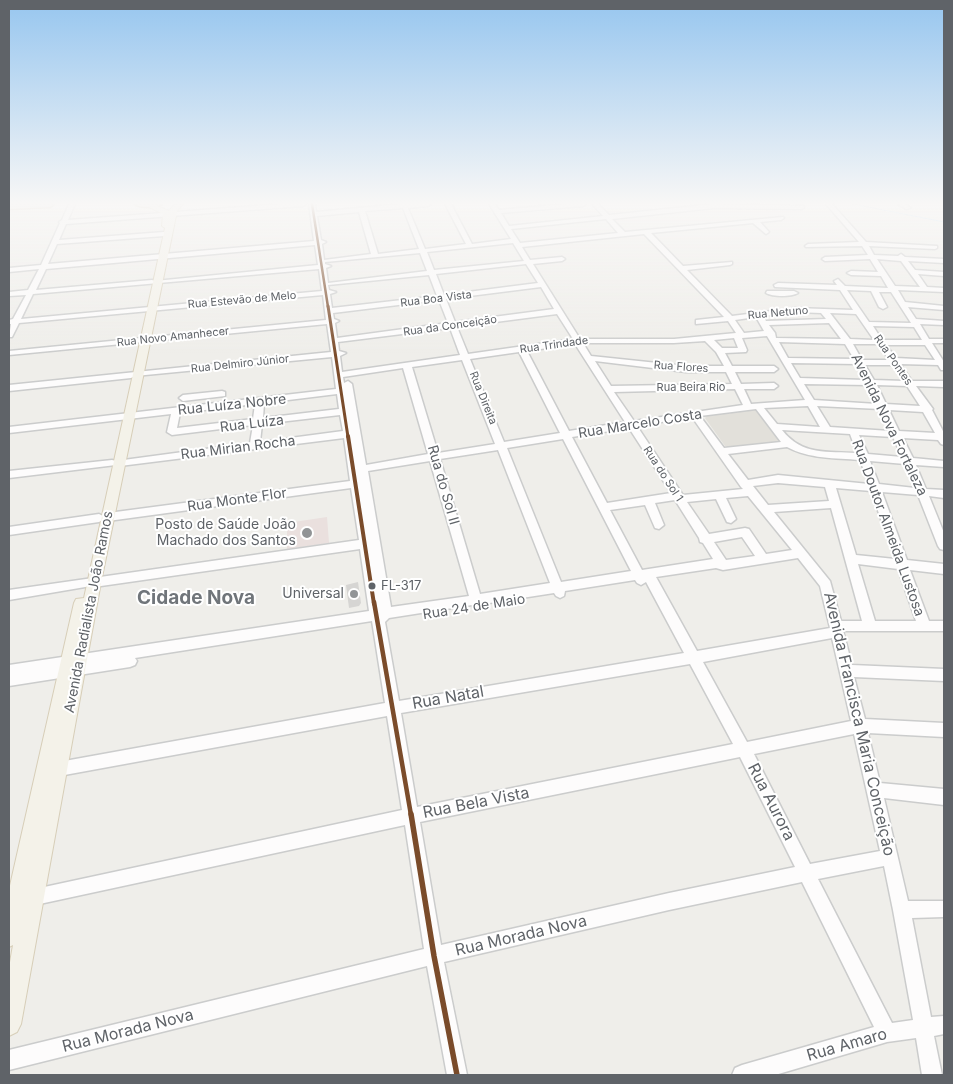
<!DOCTYPE html>
<meta charset="utf-8">
<style>
body{margin:0}
#map{position:relative;width:953px;height:1084px;overflow:hidden;background:#efeeea;font-family:Inter,sans-serif}
canvas{display:block}
.frame{position:absolute;inset:0;border:10px solid #5f6368;pointer-events:none}
</style>
<div id="map">
<canvas width="953" height="1084"></canvas>
<div class="frame"></div>
</div>
<script>
const g = document.querySelector('canvas').getContext('2d');
g.lineJoin = 'round';
function fill(path, color) {
  g.fillStyle = color;
  g.fill(path, 'evenodd');
}
function trace(path, color, width, dash) {
  g.strokeStyle = color;
  g.lineWidth = width;
  g.lineCap = dash ? 'butt' : 'round';
  g.setLineDash(dash || []);
  g.stroke(path);
}
function write(font, color, halo, rows, align = 'center') {
  g.font = font + ' Inter,sans-serif';
  g.lineWidth = 4;
  g.setLineDash([]);
  g.textBaseline = 'middle';
  g.strokeStyle = halo;
  g.fillStyle = color;
  for (const [text, x, y, turn = 0] of rows) {
    g.save();
    g.translate(x, y);
    g.rotate((+turn || 0) * Math.PI / 180);
    g.textAlign = isNaN(turn) ? turn : align;
    if (halo) g.strokeText(text, 0, 0);
    g.fillText(text, 0, 0);
    g.restore();
  }
}
const education = new Path2D(`
 M756 410 760 411 781 439 779 442 731 448 725 446 705 418 707 416Z`);
const medical = new Path2D(`
 M327 517 329 543 287 549V523Z`);
const stream = new Path2D(`
 M853 204 944 222`);
const building = new Path2D(`
 M358 582 361 603 359 606 349 608 346 585Z`);
const minor = new Path2D(`
 M69 204H75L68 220 282 204H306L303 206 66 224 59 240 164 232 167 234 164 236 57 244 48 264 314 241 309 204H315L316 212 401 204H431L428 206 408 208 425 249 466 244 445 204H451L472 244 511 239 489 204H495L499 210 566 204H586L583 206 501 213 509 226 603 216 592 204H598L609 215 714 204 804 206V208L802 209 714 208 612 219 625 232 783 217 784 218 781 220 760 222 769 232 766 234 753 223 651 233 683 266 732 262V264L730 265 687 270 732 316 795 308 853 310 840 290 775 287 774 285 778 283 837 285 834 281 838 279 845 286 888 288 881 276 851 275 847 273 851 271 878 272 870 259 825 261 822 259 825 257 868 255 862 246 806 247 805 246 808 244 859 242 826 204H832L866 242 937 246V248L935 249 869 246 874 255 898 256 901 254 905 257 944 259V263L908 261 915 270 944 272V276L918 274 927 287 944 288V292L898 290 905 302 944 306V310L908 307 916 319 944 321V325L920 324 929 339H944V343H932L944 362V370H941L938 365 900 364 912 381H944V387L916 386 933 409 932 410 944 433V445L941 444 938 440 903 438 913 458 944 461V467L916 465 926 489 944 490V498L929 496 944 533V550L940 549 938 546 918 495 882 492 907 560 944 564V574L910 570 929 621H944V631H843L852 665 944 669V681L854 677 865 719 944 723V737L868 733 880 783 944 789V805L884 798 908 901H944V917L912 918 931 1017 944 1016V1034L934 1036 942 1075H922L916 1038 887 1042 775 1075H732L735 1068 742 1065 874 1027 802 882 669 910 444 962 467 1075H447L427 966 9 1070V1050L424 949 405 825 35 905 29 903 27 897 29 891 35 889 402 810 387 716 59 776 54 774 52 769 54 764 59 762 385 703 372 621 135 658 137 661 135 665 130 667 9 686V665L369 611 360 549 94 587 91 586 9 600V590L359 540 351 488 108 521 104 519 99 522 9 535V527L99 514 103 516 108 513 350 481 344 438 120 466 116 465 9 478V471L112 460 116 461 250 443 253 425 172 435 167 432 171 414 9 433V427L336 389 332 357 135 376 131 378 9 391V385L331 352 327 324 9 355V351L326 320 323 295 19 323 12 337H9L11 324H9V320L13 319 26 295 9 296V292L28 290 39 269 9 272V268L41 265 60 223 59 222 62 220ZM403 208 419 249 378 254 365 211ZM359 212 371 254 324 260 322 244 326 242 321 240 317 216ZM606 219 618 233 520 243 511 229ZM644 234 724 317 696 320V324L728 321 736 333 674 339H580L533 264 562 261 565 259 562 257 530 260 522 247ZM513 243 524 261 434 270 427 252ZM315 245 318 265 155 281 152 280 36 290 46 269ZM420 253 427 271 328 283 326 268 331 266 325 264V262ZM877 259 901 261 920 287 895 286ZM526 264 538 283 444 295 436 274ZM319 269 322 291 21 319 33 294ZM429 275 437 296 332 308 330 294 336 292 329 290 328 285ZM541 287 554 309 455 322 446 299ZM847 290 871 291 879 307 883 309 887 307 879 292H891L911 323 869 322ZM439 300 448 323 337 338 335 323 339 321 334 319 333 313ZM795 312 821 313 826 319 766 321 763 316ZM830 313 856 314 874 340 850 339ZM557 314 573 339 468 354 457 327ZM756 317 764 331 744 333 735 320ZM829 323 841 339 776 338 775 333 769 325ZM873 326 914 327 922 340H882ZM450 328 460 355 342 372 340 356 346 353 339 351 338 342ZM767 336 805 400 751 404 744 389H774L778 386 774 383 741 384 735 372H774L778 369 774 366H732L725 353 746 352 747 350 742 338ZM734 338 738 348H722L714 340ZM705 341 716 352 724 366H686L591 356 583 343H674ZM779 342 845 344 854 359 788 358ZM575 344 625 422 569 431 527 351ZM853 344H878L889 360H862ZM886 345H925L935 360 896 358ZM519 352 560 433 504 442 470 359ZM462 360 495 444 438 453 412 367ZM595 361 686 372H726L732 384 611 386ZM791 363 857 364 865 380 800 378ZM865 365H893L904 381 874 380ZM403 368 428 454 366 465 352 384 348 381 344 383 343 377ZM804 384 868 385 877 404 814 400ZM877 385 907 386 920 406 886 404ZM735 389 743 405 634 421 614 392ZM337 394 339 409 263 418 264 403ZM255 404 253 419 177 428 180 413ZM808 406 820 427 777 424 764 408ZM817 406 880 409 890 431 830 427ZM756 409 781 442 724 448 700 416ZM889 410 923 412 935 433 899 431ZM340 415 343 431 260 442 262 424ZM692 417 741 487 743 489 683 495 637 426ZM629 428 671 493 607 503 572 437ZM782 430 850 434 857 453C828 451 802 456 782 430ZM859 435 893 437 902 457 868 454ZM563 439 631 571 561 582 507 448ZM787 447C809 459 835 458 860 460L869 484 778 475 748 480 728 454ZM498 450 550 583 480 594 440 459ZM430 461 469 596 391 607 368 471ZM870 461 905 464 915 488 879 484ZM778 483 825 487 829 501 768 505 753 486ZM836 488 871 491 895 559 856 555ZM748 496 792 550 766 554 749 529 745 528 709 534 687 502 716 499 727 522 731 523 736 519 726 498ZM675 500 699 538 700 542 703 543 713 559 642 570 610 510 645 505 655 528 659 529 664 525 655 503ZM831 508 862 621H841L830 581 774 512ZM742 537 755 556 726 560 714 542ZM798 558 820 586 830 628 697 651 656 577 716 568 723 570ZM858 564 898 569 916 621H875ZM635 580 637 583 641 585 646 582 684 653 399 701 385 622 389 618 472 605 474 610 478 611 482 610 483 604 554 593 556 596 560 598 564 596 565 591ZM832 638 851 721 747 742 703 662ZM690 664 733 744 417 807 401 713ZM854 734 880 851 810 864 754 754ZM740 757 795 867 669 893 441 945 420 822ZM884 866 893 910 913 1020 892 1023 818 879Z
 M898 204H905L911 208 906 209Z
 M767 291H794L798 293C791 297 773 297 766 293Z
 M222 391 225 392V396L183 401 179 398 183 395Z`);
const major = new Path2D(`
 M143 204H152L169 211 175 204H183L177 211 101 582 21 1024 17 1032 9 1036V968L13 945 9 947V890L74 603 76 599 84 598 165 228 162 226 163 214Z`);
const highway = new Path2D(`
 M9 204H54L50 207 9 209Z
 M135 204H162C156 208 140 208 135 204Z`);
const bus1Far4 = new Path2D(`
 M312 204 328 307`);
const bus1Far3 = new Path2D(`
 M328 306 348 437`);
const bus1Far2 = new Path2D(`
 M348 436 374 604`);
const bus1Far1 = new Path2D(`
 M374 602 411 815`);
const bus1 = new Path2D(`
 M411 814 434 956 457 1075`);
const markers = [
 [307,533,6,"#919496"],
 [372,586,4.5,"#5f6368"],
 [354,594,5,"#919496"]
];
const farStreetnames = [
 ["Rua Boa Vista",436,299,-7],
 ["Rua Estevão de Melo",242,300,-5],
 ["Rua Netuno",778,313,-5],
 ["Rua da Conceição",450,326,-8],
 ["Rua Novo Amanhecer",173,337,-6],
 ["Rua Trindade",554,345,-8],
 ["Rua Pontes",893,360,55],
 ["Rua Delmiro Júnior",240,364,-6],
 ["Rua Flores",681,367,4],
 ["Rua Beira Rio",691,388],
 ["Rua Direita",483,398,68],
 ["Rua do Sol 1",663,474,57]
];
const busNames = [
 ["FL-317",381,586]
];
const streetNames = [
 ["Rua Luíza Nobre",232,405,-6],
 ["Rua Luíza",252,424,-7],
 ["Rua Marcelo Costa",640,424,-9],
 ["Avenida Nova Fortaleza",889,425,64],
 ["Rua Mirian Rocha",238,448,-7],
 ["Rua do Sol II",443,485,74],
 ["Rua Monte Flor",237,500,-8],
 ["Rua Doutor Almeida Lustosa",888,528,70],
 ["Rua 24 de Maio",474,607,-9],
 ["Avenida Radialista João Ramos",89,612,-79]
];
const poiNames = [
 ["Posto de Saúde João",296,525],
 ["Machado dos Santos",296,541],
 ["Universal",344,594]
];
const nearStreetnames = [
 ["Rua Natal",448,698,-10],
 ["Avenida Francisca Maria Conceição",859,724,77],
 ["Rua Aurora",771,802,63],
 ["Rua Bela Vista",476,803,-11],
 ["Rua Morada Nova",521,936,-13],
 ["Rua Morada Nova",128,1031,-14],
 ["Rua Amaro",847,1045,-16]
];
const districtNames = [
 ["Cidade Nova",196,598]
];
fill(education, '#e2e0da');
fill(medical, '#eae0de');
trace(stream, '#bfe0f9', 1);
fill(building, '#d6d5d3');
trace(minor, '#cbcccc', 3);
trace(major, '#d7ceb8', 2);
trace(highway, '#c8b996', 3);
fill(minor, '#fdfcfc');
fill(major, '#f4f2e9');
fill(highway, '#f0ede3');
trace(bus1Far4, '#7a4b2a', 2.5);
trace(bus1Far3, '#7a4b2a', 3);
trace(bus1Far2, '#7a4b2a', 4);
trace(bus1Far1, '#7a4b2a', 4.5);
trace(bus1, '#7a4b2a', 5.5);
const sky = g.createLinearGradient(0, 0, 0, 356);
sky.addColorStop(0, '#97c6ef');
sky.addColorStop(0.57, '#f8f7f6');
sky.addColorStop(1, '#f8f7f600');
g.fillStyle = sky;
g.fillRect(0, 0, 953, 356);
for (const [x, y, r, color] of markers) {
  const dot = new Path2D();
  dot.arc(x, y, r, 0, 2 * Math.PI);
  g.fillStyle = color;
  g.fill(dot);
  trace(dot, '#fff', 2);
}
write('11px', '#5f6368', '#fff', farStreetnames);
write('13px', '#5f6368', '#fff', busNames, 'left');
write('14px', '#5f6368', '#fff', streetNames);
write('14px', '#5f6368', '#fff', poiNames, 'right');
write('16px', '#5f6368', '#fff', nearStreetnames);
write('bold 19px', '#70757a', '#fff', districtNames);
</script>
